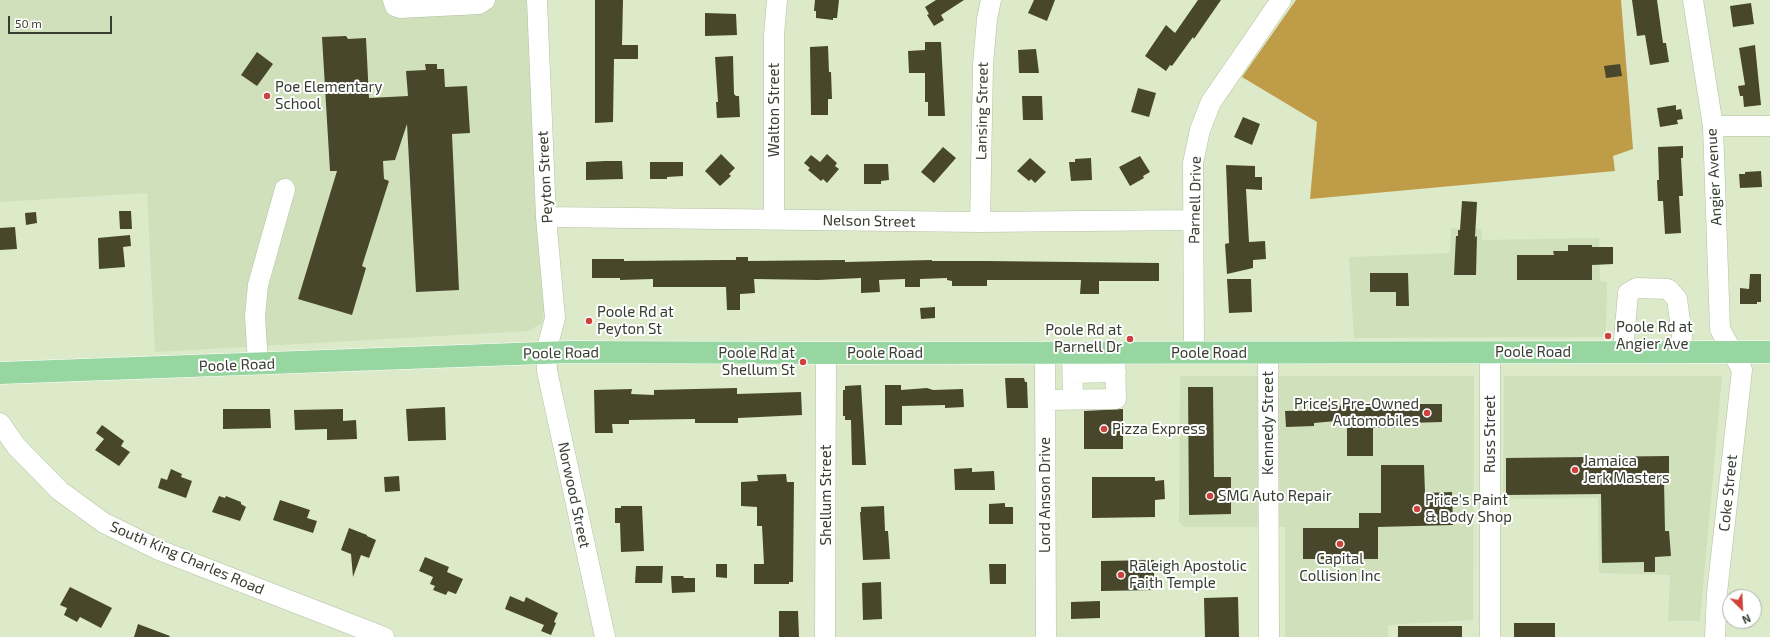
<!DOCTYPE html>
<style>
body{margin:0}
#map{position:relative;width:1770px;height:637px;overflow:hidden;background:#dceaca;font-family:"Exo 2",sans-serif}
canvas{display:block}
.north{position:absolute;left:1722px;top:589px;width:40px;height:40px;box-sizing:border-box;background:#fff;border:1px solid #afb1ad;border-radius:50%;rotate:156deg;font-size:11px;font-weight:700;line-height:16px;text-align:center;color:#383d31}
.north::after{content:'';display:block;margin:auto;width:14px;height:18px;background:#cf413b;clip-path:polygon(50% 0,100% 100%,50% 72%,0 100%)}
.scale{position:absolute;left:8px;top:16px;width:104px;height:18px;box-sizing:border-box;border:2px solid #383d31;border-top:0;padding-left:5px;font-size:12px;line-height:14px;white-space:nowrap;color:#383d31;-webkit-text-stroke:3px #fff;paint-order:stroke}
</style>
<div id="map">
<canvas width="1770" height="637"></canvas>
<div class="north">N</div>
<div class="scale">50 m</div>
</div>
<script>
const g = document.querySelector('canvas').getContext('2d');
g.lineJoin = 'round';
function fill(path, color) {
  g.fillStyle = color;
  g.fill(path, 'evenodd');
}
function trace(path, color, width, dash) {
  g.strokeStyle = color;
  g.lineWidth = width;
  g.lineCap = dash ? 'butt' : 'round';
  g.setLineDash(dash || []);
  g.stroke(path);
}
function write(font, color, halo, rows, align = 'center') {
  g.font = font + ' "Exo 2",sans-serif';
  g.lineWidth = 4;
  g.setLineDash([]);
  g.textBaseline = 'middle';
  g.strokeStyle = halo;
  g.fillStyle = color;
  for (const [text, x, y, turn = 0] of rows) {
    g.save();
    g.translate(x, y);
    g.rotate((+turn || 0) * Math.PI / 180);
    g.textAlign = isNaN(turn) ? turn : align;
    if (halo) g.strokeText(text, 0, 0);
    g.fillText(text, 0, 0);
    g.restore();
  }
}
const built = new Path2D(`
 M0 0H529L544 310 542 323 528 331 155 352 147 193 0 202Z
 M1451 228 1482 229V240L1599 238 1600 281 1607 282 1606 337 1354 338 1349 257 1450 253Z
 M1180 376H1474L1473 620 1388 625V637H1285V527H1184L1179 522Z
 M1504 376H1722L1700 621H1668L1670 575 1599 573 1598 498 1505 499 1503 495Z`);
const forest = new Path2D(`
 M1296 0H1621L1633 149 1613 156 1615 171 1310 199 1317 122 1242 77Z`);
const building = new Path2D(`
 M595 0H623L622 45H638V59H614L613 122 595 123Z
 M815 0H839L837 18H833V20L816 18V11H814Z
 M936 0H964L941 15 944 20 934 26 927 15 929 14 925 7Z
 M1034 0H1055L1047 21 1028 13Z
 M1198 0H1221L1194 39 1193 37 1172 66 1170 65 1166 71 1145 56 1166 25 1175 33Z
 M1632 0H1657L1663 43H1666L1669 62 1650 65 1645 35 1637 36Z
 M1751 3 1754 24 1733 27 1730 6Z
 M705 13 736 14 737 35 705 36Z
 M346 36 348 39 366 38 369 98 408 96 406 71 426 70 425 64H437V69H444L445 87 467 86 470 133 452 134 459 290 416 292 407 124 395 160 383 161 384 179 389 181 362 266 366 268 352 315 298 299 337 171H330L322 37Z
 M925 42H941L945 116H928V102H925V73H909L908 51 925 50Z
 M1755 45 1761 105 1744 107 1743 96H1740L1738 86 1745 85 1739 48Z
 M828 46 829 72H831L832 99H828V115H811L810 47Z
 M1036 49 1039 73H1019L1018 50Z
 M257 52 273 64 257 86 241 75Z
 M733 56 734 94 736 96H739L740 117 717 118 716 102H718L715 57Z
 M1620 64 1622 76 1606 78 1604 66Z
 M1138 88 1156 93 1149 117 1131 112Z
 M1022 96H1042L1043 120H1023Z
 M1676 105V110L1681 109 1683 119 1677 120 1678 124 1660 127 1657 108Z
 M1243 117 1260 124 1252 145 1234 137Z
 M1683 146V158H1681L1683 196H1679L1681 233 1665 234 1663 201H1658L1657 180H1659L1658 147Z
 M943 147 956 158 934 183 921 172Z
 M721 154 735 168 729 174 731 176 720 186 705 171Z
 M827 154 837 163 835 166 839 169 827 183 823 179 821 181 808 170 810 168 804 163 811 155 820 162Z
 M1140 156 1150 172 1143 176 1144 178 1130 186 1119 167Z
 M1030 158 1046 172 1035 183 1031 179 1029 181 1017 171Z
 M1091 158 1092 180 1071 181 1069 162H1075V159Z
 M605 161H622L623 179 586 180V162Z
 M650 162H683V176L667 177V179H650Z
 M864 164H888L889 180 881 181V184H864Z
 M1226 165 1255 166V177H1262V190L1246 189 1249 242 1265 241 1266 259 1253 260V268L1227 274 1225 244 1229 243Z
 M1761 171 1762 187 1740 188 1739 174H1745V172Z
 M1462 201 1477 202 1475 237 1477 236 1476 275H1454L1456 236H1458V230H1460Z
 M119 211H131L132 229H120Z
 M36 212 37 223 26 225 25 213Z
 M15 227 17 249 0 250V228Z
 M130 235 131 246 123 247 125 267 99 269 98 238Z
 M1568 245H1592V247H1613V264L1592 265V280H1517V255H1554L1553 251H1568Z
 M736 257H748V261L845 260V262L932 260V261H987L1159 263V281H1099V294H1080L1081 280H987V286H952V281L947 280V278L920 279V287H905V279L879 280 880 292 861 293V278L818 280 754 279 755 293 740 294V310H727L726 287H653V279L620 280V278H592V259H624V261L724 260H736Z
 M1370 273H1408L1409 306H1396V292H1370Z
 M1750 274H1761V302H1757V304H1740V288L1749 289Z
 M1227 279H1251L1252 312 1229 313Z
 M935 307V318L921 319 920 308Z
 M1005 378H1024L1025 382H1027L1028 408H1007Z
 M861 385 866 465H852L851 420H845V416H843V390H845V386Z
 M885 385H901V390L927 388 933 390 963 389 964 407 945 408V405L902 406V425H885Z
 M1188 387H1213L1214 477H1231V514L1189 515Z
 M737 388V394L801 392 802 415 738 418V423H695V419L629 420V424H612L613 433H595L594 390 632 389 631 394 654 395V390Z
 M1407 401 1408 404H1442V422L1408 423V427L1373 428V456H1347V420L1314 423V426L1286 427 1285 411 1326 410 1325 405 1336 404 1341 406H1384V402Z
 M445 407 446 440 408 441 406 409Z
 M223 409H270L271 428 223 429Z
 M343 409V421L356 420 357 439 327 440V429L295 430 294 410Z
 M1123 409V449H1084V411Z
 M102 425 124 441 121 446 130 452 119 466 95 450 104 439 96 433Z
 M1669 456V481H1664L1665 531H1669L1671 556 1655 557V572H1644V562L1602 563 1601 494 1506 495V458Z
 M1381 465H1424L1425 493 1452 492 1453 525 1378 527V559H1303V528H1359V513H1381Z
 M972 468V472L994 471 995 490H955L954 469Z
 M171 469 182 474 181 477 192 481 186 498 158 488 161 478 167 480Z
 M786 474 787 482H794L793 582H789V584H754V564H764L762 526H757V507L741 506V482L758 481 757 475Z
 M399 476 400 491 385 492 384 477Z
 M1092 477H1155V481L1164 480 1165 499 1155 500V517L1092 518Z
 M219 496 225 498 226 496 241 502V504L246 507 240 521 212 512Z
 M280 500 310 510 307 518 317 521 313 533 273 520Z
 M1005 503V507H1013V524H989V504Z
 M621 506H642L644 551 621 552 620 523H615V508H621Z
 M884 506 885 531H888L890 559 863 560 860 512H861V507Z
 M349 528 367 535V536L376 540 369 558 361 555 353 577 351 554 341 550Z
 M425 557 449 567 447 572 463 579 456 594 448 591 446 595 433 590 435 586 430 584 433 577 419 571Z
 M1154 560V590L1101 591V561Z
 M716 564H727V578L716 577Z
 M989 564H1006V584H990Z
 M636 566H663L662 583H635Z
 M671 576H683L684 578H695V592L672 593Z
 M881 582 882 619 863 620 862 583Z
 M70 587 112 608 101 628 80 617 77 622 64 615 67 608 60 605Z
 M510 596 524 602 526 597 558 613 554 622 556 623 551 635 541 631 544 625 505 609Z
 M1238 597 1239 637H1205L1204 598Z
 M1100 601V618L1071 619V602Z
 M779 611H798L799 637H779Z
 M1514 623H1555V637H1514Z
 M138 624 170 636 169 637H134Z
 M1398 626H1462V637H1398Z`);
const minor = new Path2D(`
 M393 0 395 6 400 8 479 4 485 0
 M537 0 546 217 555 318 546 352 547 371 605 637
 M1693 0 1713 126 1720 329 1742 370 1717 593 1715 637
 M1713 126H1770
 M546 217 980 222 1193 220
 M774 220V35L777 0
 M980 222 983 65 987 19 991 0
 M1623 352 1628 293 1637 288 1668 289 1677 299 1682 335 1681 352
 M1045 353 1046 637
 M1072 353 1073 399
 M1194 353 1193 163 1200 130 1211 102 1281 0
 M1268 353 1269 637
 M258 364 255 316 258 285 285 189
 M1073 373 1116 372
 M1045 400 1116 399 1115 353
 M0 423 16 446 60 491 104 523 159 550 384 637
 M825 637 826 353
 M1490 637V352`);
const major = new Path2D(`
 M0 373 569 352 826 353 1770 352`);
const markers = [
 [267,96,4,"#cf413b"],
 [589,321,4,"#cf413b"],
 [1608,336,4,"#cf413b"],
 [1130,339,4,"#cf413b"],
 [803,362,4,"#cf413b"],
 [1427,413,4,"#cf413b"],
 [1104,429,4,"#cf413b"],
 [1575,470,4,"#cf413b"],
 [1210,496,4,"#cf413b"],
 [1417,509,4,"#cf413b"],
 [1340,544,4,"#cf413b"],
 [1121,575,4,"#cf413b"]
];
const poiNames = [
 ["Poe Elementary",275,87],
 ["School",275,104],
 ["Poole Rd at",597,312],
 ["Peyton St",597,329],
 ["Poole Rd at",1616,327],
 ["Angier Ave",1616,344],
 ["Poole Rd at",1122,330,"right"],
 ["Parnell Dr",1122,347,"right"],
 ["Poole Rd at",795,353,"right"],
 ["Shellum St",795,370,"right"],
 ["Price's Pre-Owned",1419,404,"right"],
 ["Automobiles",1419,421,"right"],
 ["Pizza Express",1112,429],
 ["Jamaica",1583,461],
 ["Jerk Masters",1583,478],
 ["SMG Auto Repair",1218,496],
 ["Price's Paint",1425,500],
 ["& Body Shop",1425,517],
 ["Capital",1340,559,"center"],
 ["Collision Inc",1340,576,"center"],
 ["Raleigh Apostolic",1129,566],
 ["Faith Temple",1129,583]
];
const streetNames = [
 ["Walton Street",774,110,-90],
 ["Lansing Street",982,111,-89],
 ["Peyton Street",545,177,-93],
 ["Angier Avenue",1714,177,-93],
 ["Parnell Drive",1195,200,-89],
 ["Nelson Street",869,221,1],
 ["Poole Road",1533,352],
 ["Poole Road",561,353,-1],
 ["Poole Road",885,353],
 ["Poole Road",1209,353],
 ["Poole Road",237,365,-2],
 ["Kennedy Street",1268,423,-90],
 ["Russ Street",1490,434,-90],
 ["Coke Street",1728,493,-84],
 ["Norwood Street",574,495,78],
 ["Shellum Street",826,495,-90],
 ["Lord Anson Drive",1045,495,-90],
 ["South King Charles Road",187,558,23]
];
fill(built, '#cfe0ba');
fill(forest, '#bf9c48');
fill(building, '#48472b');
trace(minor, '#b3c1a2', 21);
trace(major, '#fff', 23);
trace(minor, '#fff', 20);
trace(major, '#97d6a1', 22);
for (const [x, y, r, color] of markers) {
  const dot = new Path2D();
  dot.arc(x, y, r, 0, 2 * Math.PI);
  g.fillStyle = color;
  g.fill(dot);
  trace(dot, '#fff', 1.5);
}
write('15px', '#383d31', '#fff', poiNames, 'left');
write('15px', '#383d31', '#fff', streetNames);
</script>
